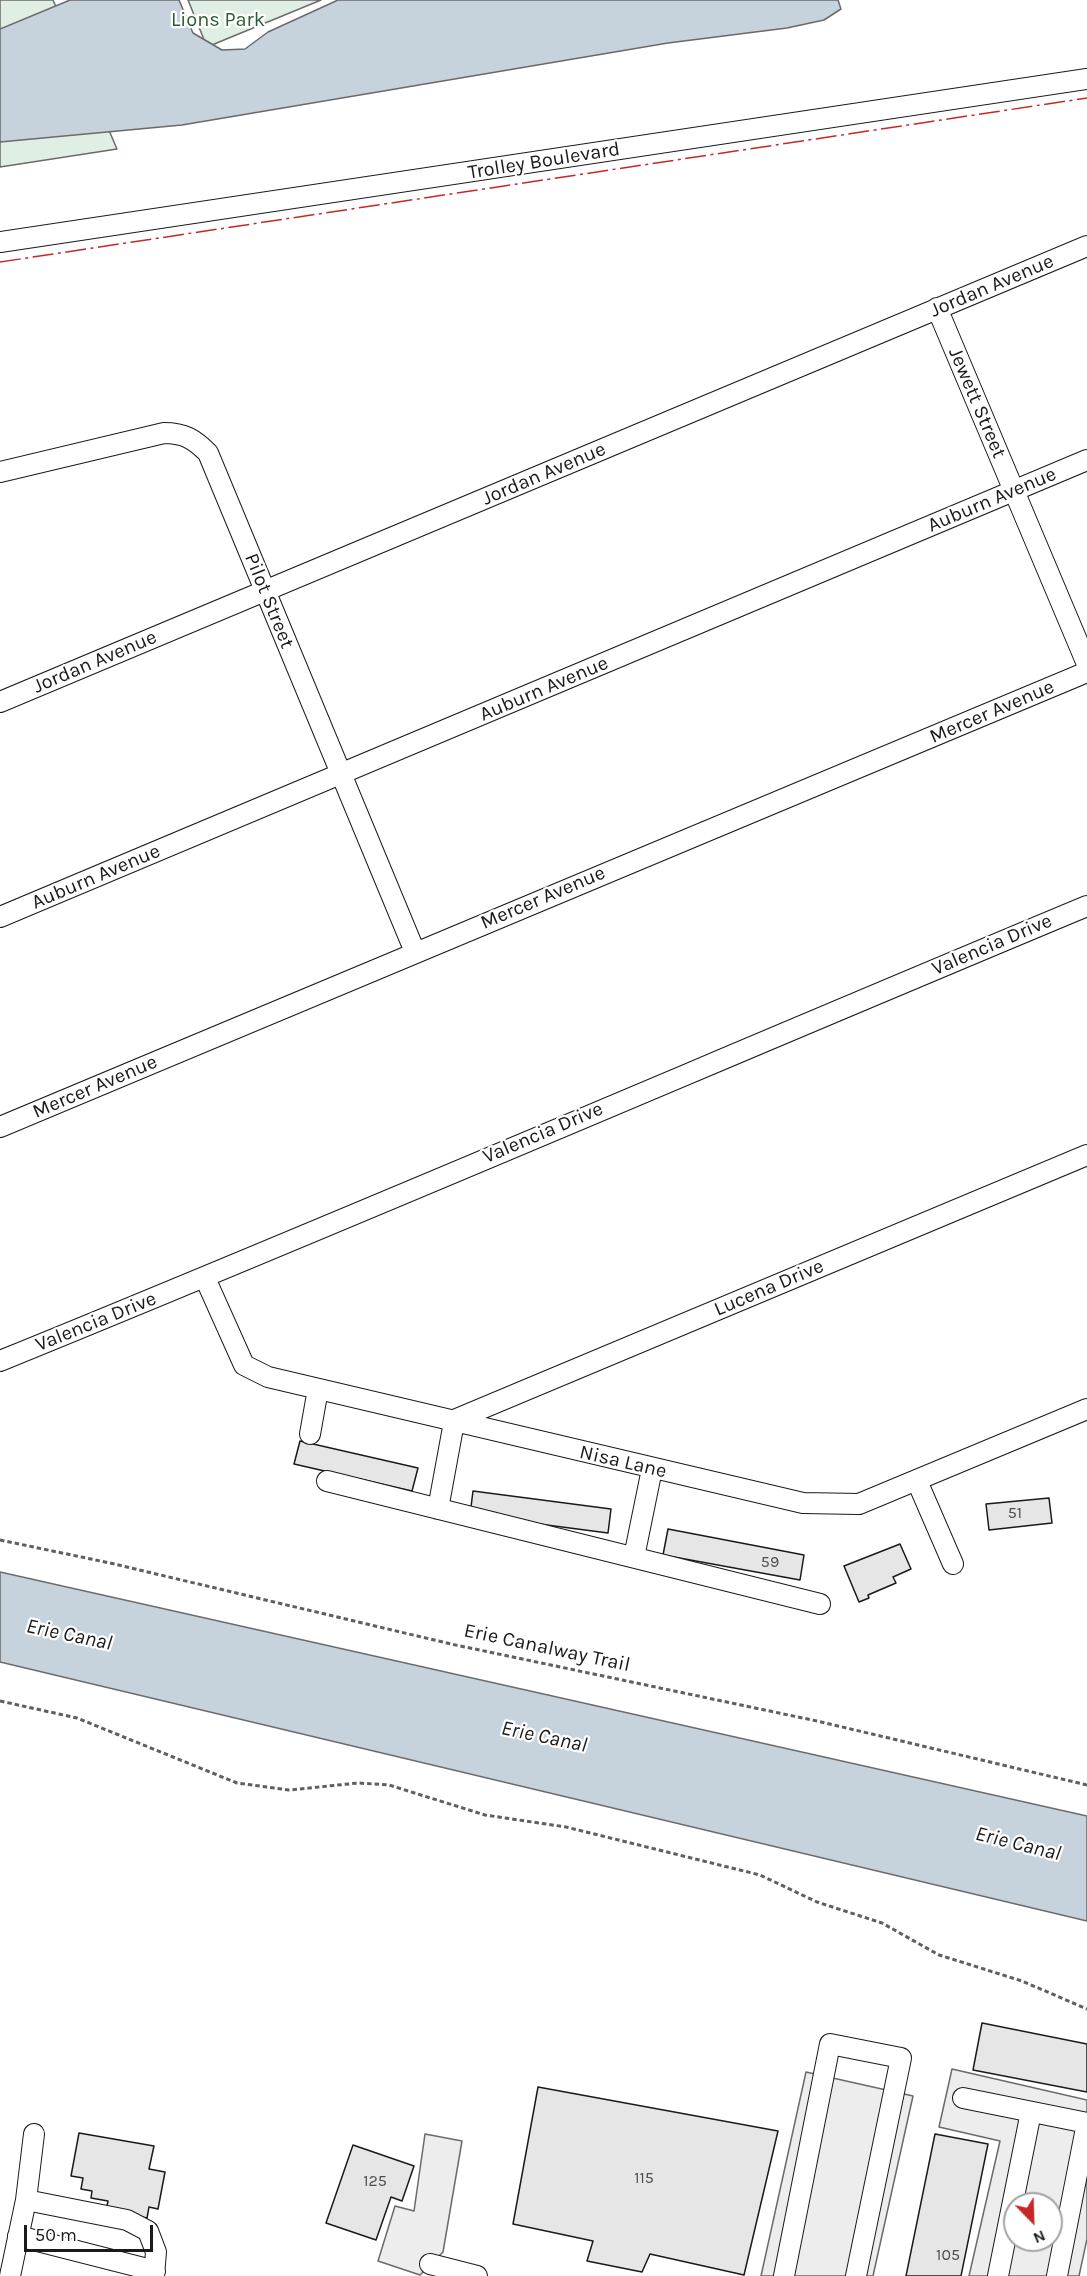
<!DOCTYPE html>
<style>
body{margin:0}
#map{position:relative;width:1087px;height:2276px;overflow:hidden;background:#fff;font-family:Karla,sans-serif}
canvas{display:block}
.north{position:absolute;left:1003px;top:2192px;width:60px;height:60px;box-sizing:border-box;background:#fff;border:2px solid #a3a3a3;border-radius:50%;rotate:157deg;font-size:16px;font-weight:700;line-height:24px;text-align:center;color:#1a1a1a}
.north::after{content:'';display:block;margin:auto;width:21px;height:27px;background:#c62828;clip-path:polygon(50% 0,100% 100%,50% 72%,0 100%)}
.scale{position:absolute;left:24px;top:2225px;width:129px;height:27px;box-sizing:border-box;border:3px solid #1a1a1a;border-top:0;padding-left:8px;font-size:18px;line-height:21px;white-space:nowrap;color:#1a1a1a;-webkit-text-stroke:4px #fff;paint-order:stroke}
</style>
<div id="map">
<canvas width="1087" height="2276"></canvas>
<div class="north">N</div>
<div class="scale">50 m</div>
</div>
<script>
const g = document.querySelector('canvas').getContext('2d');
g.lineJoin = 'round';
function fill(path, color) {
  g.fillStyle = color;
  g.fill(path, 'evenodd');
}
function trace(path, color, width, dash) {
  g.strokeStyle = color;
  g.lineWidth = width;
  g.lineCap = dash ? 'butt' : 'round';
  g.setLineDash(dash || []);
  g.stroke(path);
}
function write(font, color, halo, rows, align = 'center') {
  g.font = font + ' Karla,sans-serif';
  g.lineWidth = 4.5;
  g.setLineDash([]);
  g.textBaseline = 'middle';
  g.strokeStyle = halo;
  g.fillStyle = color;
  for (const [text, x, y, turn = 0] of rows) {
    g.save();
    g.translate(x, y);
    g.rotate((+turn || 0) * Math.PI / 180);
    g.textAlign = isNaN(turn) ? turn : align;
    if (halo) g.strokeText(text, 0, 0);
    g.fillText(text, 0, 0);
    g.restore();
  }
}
const green = new Path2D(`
 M0 0H53L117 149 0 167Z
 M188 0H321L207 47Z`);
const parking = new Path2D(`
 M952 2069 1087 2100V2239L1079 2276H969L1000 2141 939 2127ZM1015 2204H1051V2240H1015Z
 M806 2072 913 2096 873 2276H761Z
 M425 2134 462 2141 443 2252 420 2275 378 2261 395 2206 414 2211Z`);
const water = new Path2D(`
 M70 0H179L193 33 222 50 245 49 268 32 338 0H838L841 9 824 20 787 28 668 43 182 125 0 142V29Z
 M0 1572 1087 1816V1921L0 1662Z`);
const building = new Path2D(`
 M300 1441 418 1468 412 1491 294 1464Z
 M473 1491 611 1509 608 1533 470 1515Z
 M1049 1498 1052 1523 989 1530 986 1504Z
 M668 1529 804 1555 800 1580 663 1555Z
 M900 1544 911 1569 893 1577 896 1583 868 1595 869 1598 859 1602 844 1566Z
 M982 2023 1087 2044V2092L973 2070Z
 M538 2087 778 2131 744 2275 650 2254 642 2272 587 2261 593 2241 513 2224Z
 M79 2133 154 2146 149 2169 165 2172 158 2209 149 2207 147 2218 106 2211 108 2201 91 2198 92 2191 81 2189 83 2178 71 2176Z
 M935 2134 988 2144 961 2276H906Z
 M353 2145 414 2166 402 2201 391 2197 376 2240 326 2223Z`);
const path = new Path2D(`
 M0 1540 110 1563 451 1644 817 1721 1087 1785
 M0 1701 77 1718 237 1783 289 1790 358 1783 389 1785 485 1815 566 1827 760 1875 817 1902 882 1923 939 1955 1022 1981 1087 2009`);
const minor = new Path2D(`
 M0 242 1087 79
 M937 308 1087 664
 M0 472 164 433C184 433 194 439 208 453L415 952
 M0 702 1087 246
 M0 917 1087 460
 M0 1127 1087 672
 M205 1278 244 1365 268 1377 803 1503 859 1504 1087 1409
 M0 1361C364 1213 725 1057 1087 906
 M452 1421 1087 1155
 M310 1434 318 1389
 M327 1481 820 1604
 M917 1481 953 1564
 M438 1509 454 1422
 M634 1557 652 1469
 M963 2098 1087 2123
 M26 2200 127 2220 148 2231 156 2252 154 2276
 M18 2236 155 2271
 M430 2264 477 2276
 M10 2276 26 2200 34 2134
 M784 2276 830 2044 901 2058 856 2276
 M998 2276 1031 2112
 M1057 2276 1087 2123`);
const power = new Path2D(`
 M0 262 1087 98`);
const numberNames = [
 ["51",1015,1513],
 ["59",770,1562],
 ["115",644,2178],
 ["125",375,2181],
 ["105",948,2255]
];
const parkNames = [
 ["Lions Park",218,20]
];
const streetNames = [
 ["Trolley Boulevard",544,161,-9],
 ["Jordan Avenue",992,286,-23],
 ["Jewett Street",977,403,67],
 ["Jordan Avenue",544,474,-23],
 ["Auburn Avenue",992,500,-23],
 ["Pilot Street",269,601,68],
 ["Jordan Avenue",95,662,-23],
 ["Auburn Avenue",544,689,-23],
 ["Mercer Avenue",992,712,-23],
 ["Auburn Avenue",96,877,-23],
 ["Mercer Avenue",543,898,-23],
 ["Valencia Drive",992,945,-23],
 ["Mercer Avenue",95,1087,-23],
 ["Valencia Drive",543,1133,-23],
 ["Lucena Drive",769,1288,-23],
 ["Valencia Drive",96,1322,-22],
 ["Nisa Lane",623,1462,13],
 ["Erie Canalway Trail",547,1648,12]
];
const waterNames = [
 ["Erie Canal",69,1635,12],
 ["Erie Canal",544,1737,12],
 ["Erie Canal",1018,1844,14]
];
fill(green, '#e0efe3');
trace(green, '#6a6a6a', 1.5);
fill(parking, '#ededed');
trace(parking, '#6a6a6a', 1.5);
fill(water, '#c6d2dc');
trace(water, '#6a6a6a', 1.5);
fill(building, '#e6e6e6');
trace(building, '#1a1a1a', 1.5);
trace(minor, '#1a1a1a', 22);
trace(path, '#5f5f5f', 3, [4.5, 3]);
trace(minor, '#fff', 20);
trace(power, '#c62828', 1.5, [21, 4.5, 3, 4.5]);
write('16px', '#4d4d4d', null, numberNames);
write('20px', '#2b5a34', '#fff', parkNames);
write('20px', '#1a1a1a', '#fff', streetNames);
write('italic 21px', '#1a1a1a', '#fff', waterNames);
</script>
